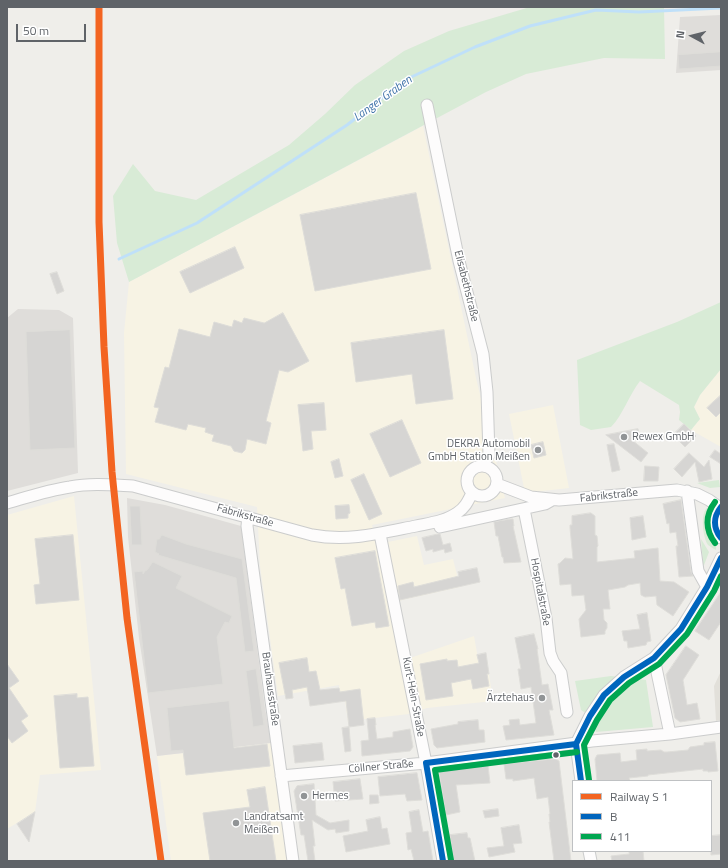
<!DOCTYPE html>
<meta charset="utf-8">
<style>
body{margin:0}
#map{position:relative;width:728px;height:868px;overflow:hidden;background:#efeeea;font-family:"Titillium Web",sans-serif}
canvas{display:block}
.frame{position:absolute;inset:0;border:8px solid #5f6368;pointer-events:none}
.legend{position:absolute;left:572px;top:780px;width:140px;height:72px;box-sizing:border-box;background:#fff;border:1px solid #bfc1c3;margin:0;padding:5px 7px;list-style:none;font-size:12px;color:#5f6368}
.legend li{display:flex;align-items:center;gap:8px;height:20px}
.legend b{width:20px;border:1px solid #bfc1c3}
.north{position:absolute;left:672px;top:16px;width:40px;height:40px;-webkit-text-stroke:3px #fff;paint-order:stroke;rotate:277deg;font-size:11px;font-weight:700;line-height:16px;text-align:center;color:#5f6368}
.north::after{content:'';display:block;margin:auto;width:14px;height:18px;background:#5f6368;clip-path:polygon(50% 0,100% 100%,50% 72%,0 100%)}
.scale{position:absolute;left:16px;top:24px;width:70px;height:18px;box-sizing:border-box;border:2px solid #5f6368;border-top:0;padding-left:5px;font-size:12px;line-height:14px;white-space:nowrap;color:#5f6368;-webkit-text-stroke:3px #fff;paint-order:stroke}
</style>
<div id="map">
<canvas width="728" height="868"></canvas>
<div class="frame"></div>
<ul class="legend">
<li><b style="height:5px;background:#f36421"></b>Railway S 1</li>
<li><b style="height:5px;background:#0065bd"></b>B</li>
<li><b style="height:5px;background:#00a651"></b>411</li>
</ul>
<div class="north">N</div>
<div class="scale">50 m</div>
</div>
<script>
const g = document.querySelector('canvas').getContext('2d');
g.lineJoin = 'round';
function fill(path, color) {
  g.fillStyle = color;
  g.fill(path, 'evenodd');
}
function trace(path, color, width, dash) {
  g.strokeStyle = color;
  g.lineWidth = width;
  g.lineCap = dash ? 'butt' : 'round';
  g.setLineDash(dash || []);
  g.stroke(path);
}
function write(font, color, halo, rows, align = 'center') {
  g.font = font + ' "Titillium Web",sans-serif';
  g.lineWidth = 3;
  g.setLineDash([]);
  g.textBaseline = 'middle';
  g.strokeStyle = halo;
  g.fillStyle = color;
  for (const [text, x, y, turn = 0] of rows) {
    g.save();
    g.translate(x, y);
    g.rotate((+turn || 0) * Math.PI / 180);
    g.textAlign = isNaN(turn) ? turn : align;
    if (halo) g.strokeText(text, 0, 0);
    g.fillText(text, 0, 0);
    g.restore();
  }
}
const commercial = new Path2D(`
 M423 126 476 378 505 498 372 525 378 544 417 536 424 565 453 559 460 587 389 603 399 658H410L474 636 481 675 489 674 493 701 427 708 409 714 348 721 344 693H340L339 685 278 696 260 566 257 507 126 474 124 333 129 282Z
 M721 369V447L691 430 700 419 694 407 700 395Z
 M553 405 569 488 525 493 509 414Z
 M74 496 101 770 40 775 35 812 7 829V515Z
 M271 743 288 861H171L157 756Z`);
const industrial = new Path2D(`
 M721 15V70L676 73 680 17Z
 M18 309 59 310 73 318 78 473 7 491V318Z
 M127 498 165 505 241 526 265 708 271 743 157 756 139 638 128 537Z`);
const education = new Path2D(`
 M721 671V720L716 721 714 686Z`);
const green = new Path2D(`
 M530 7H664L665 59 604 58 526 74 486 92 129 282 117 243 113 196 133 164 155 191 196 200 289 145 325 114 355 85 404 51 449 31Z
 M721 302V369L700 395 694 407 700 419 691 430 679 420 680 412 679 405 640 381C629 395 623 415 611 427L591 430 580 425 577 360 677 322Z
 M719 480 720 487 710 488 697 483Z
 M707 508C711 515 711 522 712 530 714 538 717 542 716 550 714 549 711 547 708 545 703 538 700 514 707 508Z
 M701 539 709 552 701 573 700 566 703 563Z
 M611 676 646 680 653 727 596 732 590 716 581 710 575 681Z`);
const stream = new Path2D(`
 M119 259 197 223 347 125 405 80 475 47 530 26 596 10 639 12 721 8`);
const building = new Path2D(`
 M721 52V66L679 69 678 55Z
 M416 193 431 269 315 291 300 215Z
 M235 247 244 268 190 293 180 272Z
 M57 272 64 291 57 294 50 274Z
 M283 313 309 361 288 372 279 370 266 421 271 423 266 444 247 439 245 450 242 453 234 451 231 446 212 441 214 435 205 432 206 428 188 424 186 430 155 422 159 408 154 407 165 367 169 368 179 329 210 337 214 322 232 327 234 320 242 323 244 318 264 323Z
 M70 330 75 448 30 450 26 332Z
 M444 330 453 399 416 404 412 374 356 382 351 343Z
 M721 395V412L716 417 707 408Z
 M324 403 326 430 311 431 313 449 303 451 298 405Z
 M402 420 421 463 390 477 370 434Z
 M684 424 696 436 685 447 673 435Z
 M638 429 640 438 632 440 648 453 641 462 606 435Z
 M543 442 546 455 534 458 531 445Z
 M614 444 620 470 612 472 607 445Z
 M715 450 721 454V464L710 457Z
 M689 453 704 467 709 460 712 479 699 482 695 462 682 477 674 469Z
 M339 459 343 476 335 478 331 462Z
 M645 466 659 467 658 481H644Z
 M364 474 382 514 369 520 351 480Z
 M681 500 691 572 693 576 679 577 676 546H678L676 532 670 533 669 523 667 524 663 504Z
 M349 505 350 513 348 514V518L336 519 335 506Z
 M130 506H140L142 545H132Z
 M591 513 595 516V535L597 536 598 546 597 547V562L635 558 634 551 658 548 660 581 674 582 689 592 673 616 657 605 656 596 645 597 641 595 640 583 628 585 625 587 608 590 610 609H603L604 620 607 623V628L605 631V634L581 637 579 619 586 610 584 595 572 596 571 584 560 585 558 564 560 563 565 558 573 559 570 528V525H572V516Z
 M643 516 646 537 632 540 630 518Z
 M511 519H513L514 526H513L521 562 504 563 503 557H502L498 536H496L494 522Z
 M438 534H440L443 545 450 543 452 551 445 553 444 549 433 552V549L426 551 422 538Z
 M73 535 79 600 36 604 34 585 40 584 35 539Z
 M162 535 186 544 242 559 254 651 245 652 236 578 158 555 159 554 155 552 157 539H159Z
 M375 551 389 626 376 628 375 622 352 626 345 588 341 589 335 558Z
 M153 562 182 576 176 588 232 616 229 623 225 622 217 637 223 684 148 693 134 572 143 571V574L145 571 147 570Z
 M477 568 480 582 400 600 398 586 413 582 414 587 459 576 458 572Z
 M721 592V622L709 640 695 631Z
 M647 613 651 641 647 642 646 645 628 648 627 641H624L622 631 640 629 637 615Z
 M534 634 538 649H537L542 685 548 684 553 710H549L554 735 506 740 503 726 510 725 509 720 519 719 520 725 536 723 531 687 521 689 518 669H521L515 638Z
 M686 646 699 655 683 680 687 705 697 703 700 719 680 722 675 718 666 675Z
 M486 653 489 674H487L489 686 473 689 471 679 451 683 453 696 426 700 420 664 447 659V661L457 660 458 667 479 663 477 655Z
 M307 658 309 672 316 671 320 690 339 688 340 692 360 689 364 725 349 727 346 701 310 706 307 687 292 690 293 698 286 699 279 663Z
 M7 664 19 681 9 688 28 716 21 721 28 731 12 743 7 736Z
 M256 669 264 725 253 727 246 671Z
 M77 694V698L88 697 94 766 60 768 54 696Z
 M229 701 234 748 267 744 270 766 186 775 183 750 171 751 167 708Z
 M375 718 376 725H375L377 739 393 737V732L410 729 413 747 410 751 362 756 361 741 369 740 367 719Z
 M478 720 479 730H484L485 742 437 748 434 745 431 729 458 724V722Z
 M349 727 351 751 345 752 342 728Z
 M715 742 718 771 708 772V771H703V769L648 775V776L629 778 630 781H597L595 759 597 755 620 753 621 762 637 760 636 750 647 749V751L661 750 664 752H667L688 750 690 747 704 745V743Z
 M322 743 324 760 295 763 293 746Z
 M556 759 559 761 571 861H554L549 822H550L549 814H550L548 797 537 799 534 778 513 781V779H506L504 764Z
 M488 766 490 783 456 785 460 812 446 815 439 771Z
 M417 773 422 800 407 801 405 794 380 796 378 777Z
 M360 779 363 799 335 801 333 782Z
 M314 784 316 815 330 823 349 820V831L336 833 335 829 328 830 312 820 315 846H313L315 861H308L304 835H301L294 791 297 786Z
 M265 787 276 861H210L203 813 250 807 247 790Z
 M370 795H378L379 803 370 804Z
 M498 809 499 816 485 818 483 811Z
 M419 810 423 832 428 831 433 861H414L411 849 408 850 406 833 412 832 409 812Z
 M35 812 29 842 17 824Z
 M380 817 382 829 387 828 390 844 346 852 343 836 368 831 366 820Z
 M519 825 522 843 513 844 515 852 489 857 487 848 504 846 501 828Z
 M467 833 468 838H470L475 861H454L450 835Z
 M721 835V854L711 855V836Z
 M629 851H643L644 861H612L611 856 629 854Z`);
const minor = new Path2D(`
 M427 105 459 261 483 354 487 392 489 455 482 466
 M467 481a15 15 0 1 1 30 0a15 15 0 1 1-30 0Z
 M497 484 531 497 559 500 677 490 697 494 709 500 720 508
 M687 491 698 571 707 587
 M7 503C28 497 49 490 70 487 91 483 112 485 133 486L312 535C348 542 381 533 416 526 430 523 446 521 457 513 465 508 468 501 472 493
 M721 507C713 516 712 528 721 538
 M524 509 546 618 550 653 553 661 561 673 567 712
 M248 517 247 526 293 861
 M440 527 545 504 552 500
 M380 534 426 763 443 861
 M654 658 670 734
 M281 776 426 763 592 741 670 734 721 727
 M581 781 576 744 590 716 604 695 624 677 654 658 681 629 707 587 721 558
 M589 851 591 861`);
const bus1 = new Path2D(`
 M721 507C713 517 713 528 721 538
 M426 763 576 744
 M426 763 443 861
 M581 781 576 744 590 716 604 695 624 677 654 658 681 629 707 587 721 558`);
const bus2 = new Path2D(`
 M715 543C705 530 705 515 715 502
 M589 780 584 745 597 720 610 700 629 683 659 664 687 634 714 591 721 576
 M451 860 435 770 577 752`);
const rail1 = new Path2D(`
 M99 7V222L104 347 112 472 127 618 161 861`);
const markers = [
 [624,437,4,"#919496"],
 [538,450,4,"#919496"],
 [542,698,4,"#919496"],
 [556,755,3.5,"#5f6368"],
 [304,796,4,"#919496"],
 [236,823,4,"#919496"]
];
const streetNames = [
 ["Elisabethstraße",466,286,76],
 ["Fabrikstraße",609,496,-6],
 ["Fabrikstraße",245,516,16],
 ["Hospitalstraße",540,592,79],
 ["Brauhausstraße",270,689,82],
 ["Kurt-Hein-Straße",413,697,79],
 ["Cöllner Straße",381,767,-5]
];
const poiNames = [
 ["Rewex GmbH",632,437],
 ["DEKRA Automobil",530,444,"right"],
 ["GmbH Station Meißen",530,457,"right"],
 ["Ärztehaus",534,698,"right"],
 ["Hermes",312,796],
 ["Landratsamt",244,817],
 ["Meißen",244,830]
];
const waterNames = [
 ["Langer Graben",383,99,-36]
];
fill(commercial, '#f7f3e4');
fill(industrial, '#dfddda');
fill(education, '#e2e0da');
fill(green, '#d8ebd6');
trace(stream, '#bfe0f9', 3);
fill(building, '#d6d5d3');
trace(building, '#deddd9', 1);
trace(minor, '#cbcccc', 13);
trace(minor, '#fdfcfc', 11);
trace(bus1, '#0065bd', 6);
trace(bus2, '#00a651', 6);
trace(rail1, '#f36421', 7);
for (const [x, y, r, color] of markers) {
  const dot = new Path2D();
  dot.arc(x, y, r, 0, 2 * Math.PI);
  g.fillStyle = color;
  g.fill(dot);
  trace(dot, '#fff', 1.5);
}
write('11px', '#5f6368', '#fff', streetNames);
write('11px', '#5f6368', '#fff', poiNames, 'left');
write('italic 12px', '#4174aa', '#fff', waterNames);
</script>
